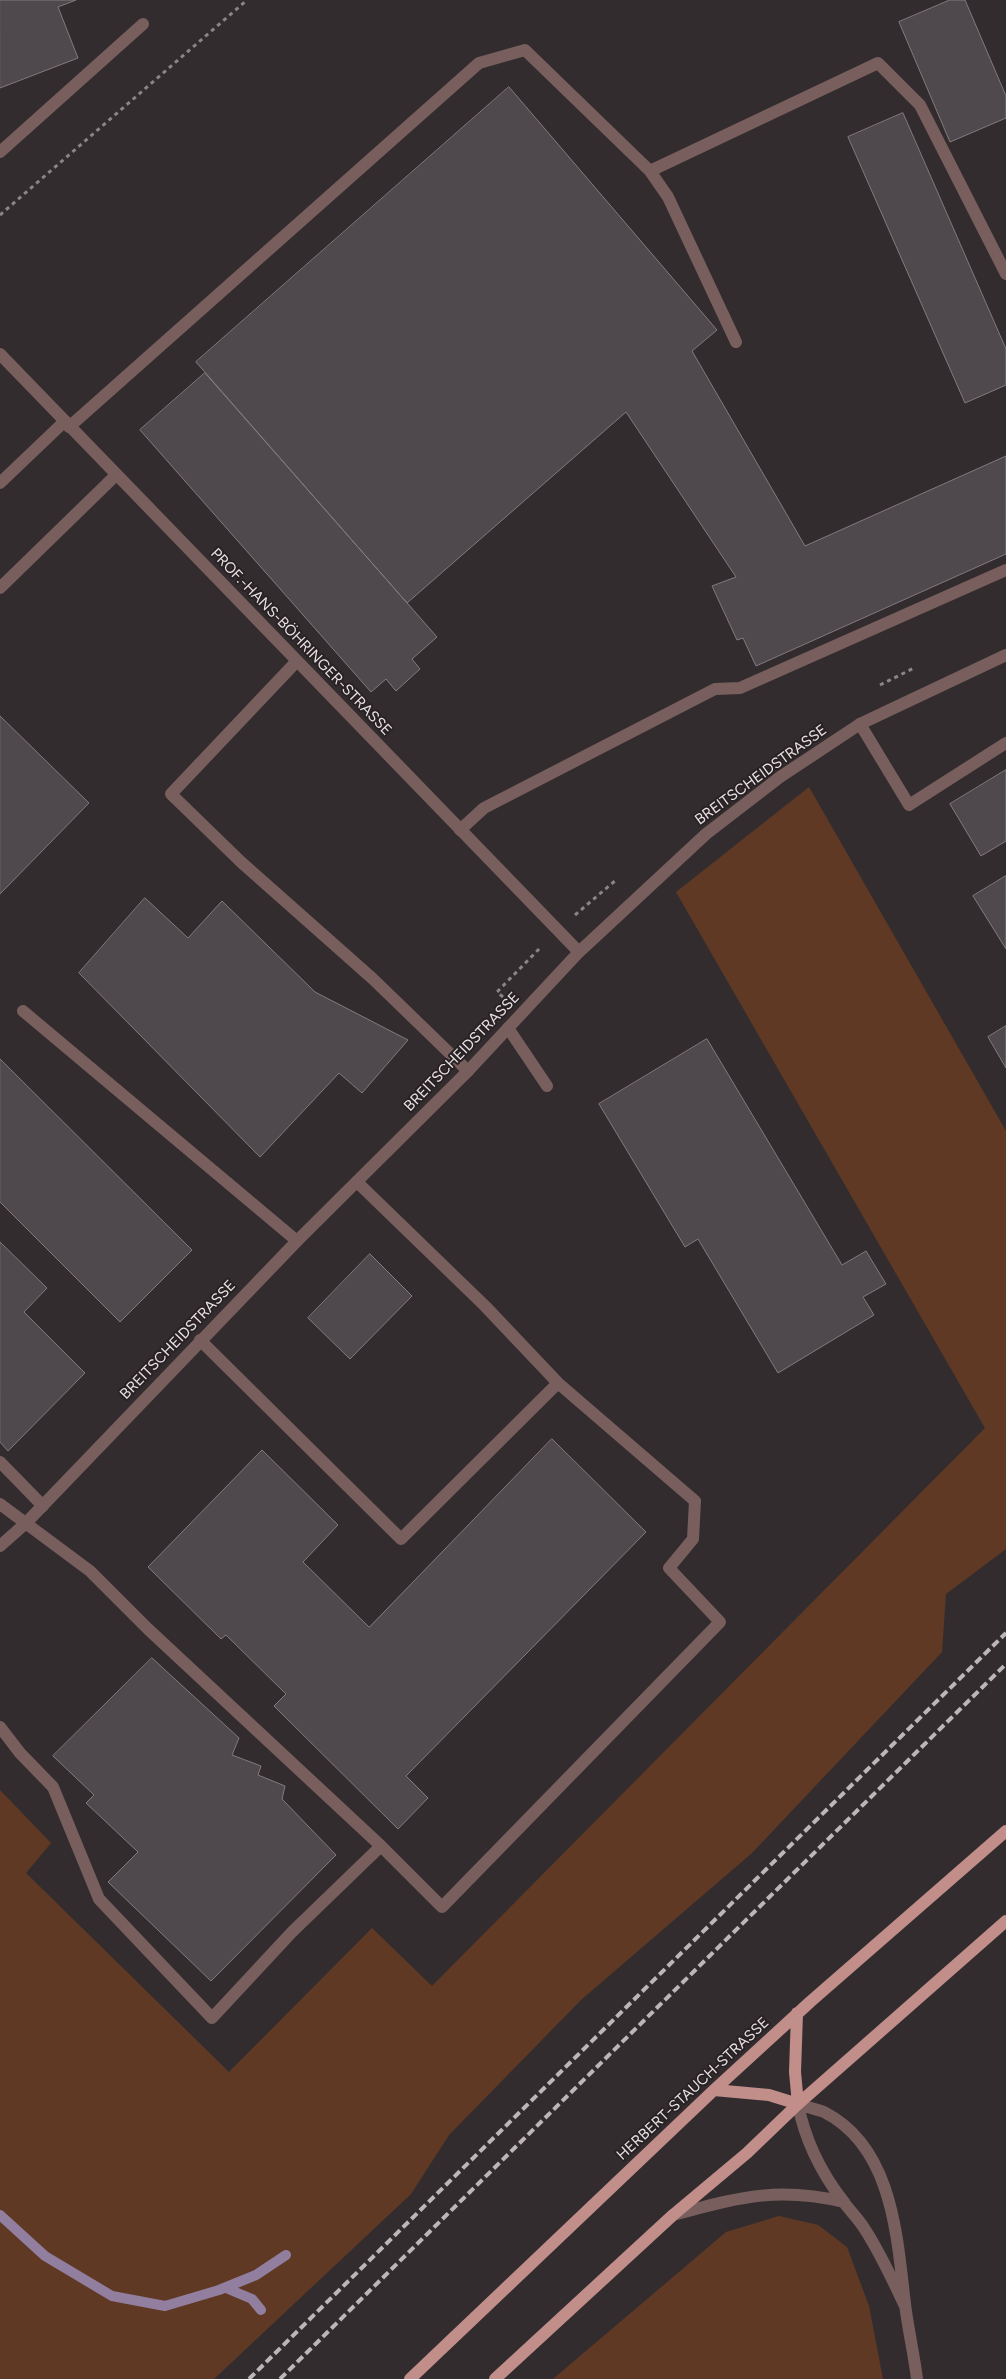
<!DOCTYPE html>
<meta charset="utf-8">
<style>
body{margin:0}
canvas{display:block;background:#332c2e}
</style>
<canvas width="1006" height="2379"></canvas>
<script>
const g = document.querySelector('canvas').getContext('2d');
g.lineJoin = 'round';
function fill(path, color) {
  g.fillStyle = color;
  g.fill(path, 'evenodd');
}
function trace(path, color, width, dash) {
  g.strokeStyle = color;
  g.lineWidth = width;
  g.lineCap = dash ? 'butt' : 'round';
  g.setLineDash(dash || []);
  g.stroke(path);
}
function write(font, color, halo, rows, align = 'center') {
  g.font = font + ' Figtree,sans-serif';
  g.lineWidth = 4;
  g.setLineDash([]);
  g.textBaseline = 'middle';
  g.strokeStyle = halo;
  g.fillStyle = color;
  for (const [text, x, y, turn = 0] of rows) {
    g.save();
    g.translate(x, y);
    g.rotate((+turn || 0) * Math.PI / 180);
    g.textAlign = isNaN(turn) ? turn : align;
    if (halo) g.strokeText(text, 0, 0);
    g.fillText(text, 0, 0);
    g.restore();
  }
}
const green = new Path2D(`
 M809 787 1006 1131V1549L946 1594 942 1652 752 1853 581 2000 449 2135 411 2194 214 2379H0V1790L51 1843 26 1873 229 2072 372 1928 432 1986 985 1428 676 892Z
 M779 2216 818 2225 847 2247 869 2306 883 2379H553L726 2232Z`);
const stream = new Path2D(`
 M0 2215 45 2256 112 2296 165 2306 219 2290 256 2275 286 2255
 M226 2288 252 2299 261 2310`);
const building = new Path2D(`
 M0 0H76L58 7 78 58 0 88Z
 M950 0H965L1006 96V118L950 142 899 22Z
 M509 87 717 330 692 351 805 546 1006 456V554L756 666 743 638 737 640 712 586 736 577 626 412 407 603 196 362Z
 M903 113 1006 349V385L965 403 848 137Z
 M205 373 437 637 412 659 420 669 396 691 386 679 371 692 140 430Z
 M0 716 89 803 0 894Z
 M1006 770V841L981 856 950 804Z
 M1006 876V949L973 896Z
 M145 898 188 938 222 901 315 992 408 1040 362 1093 339 1073 260 1157 79 973Z
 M1006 1026V1068L988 1037Z
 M707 1039 842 1265 866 1251 886 1284 863 1297 874 1315 778 1373 698 1239 685 1247 599 1104Z
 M0 1059 192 1250 120 1322 0 1202Z
 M0 1242 47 1288 24 1312 85 1373 8 1451 0 1442Z
 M370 1254 412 1296 350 1359 308 1318Z
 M552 1439 646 1532 406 1776 428 1798 398 1829 274 1706 286 1694 226 1635 221 1639 148 1567 262 1450 338 1525 303 1562 369 1627Z
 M152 1658 239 1738 232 1755 261 1766 258 1775 285 1786 282 1799 336 1855 211 1981 108 1882 138 1852 86 1803 94 1795 53 1756Z`);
const path = new Path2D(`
 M0 215 247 0
 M880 685 914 668
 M575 915 616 880
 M503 997 497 992 540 948`);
const service = new Path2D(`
 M0 152 143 24
 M650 171 668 197 736 342
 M69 427 479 63 525 50 650 171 878 63 920 105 1006 274
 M0 483 65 421
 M0 588 116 475
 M297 661 171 794 241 862 373 979 468 1071
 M860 724 909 805 1006 743
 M460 830 484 808 715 689 740 688 1006 570
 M23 1011 297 1241
 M508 1028 547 1086
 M357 1182 485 1306 558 1383 695 1501 693 1539 669 1568 720 1622 442 1907 381 1846
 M200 1340 401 1539 558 1383
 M0 1462 43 1506
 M0 1504 90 1571 148 1629 381 1846 292 1932 212 2018 99 1899 53 1787 20 1753 0 1727`);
const minor = new Path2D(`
 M0 354 579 952
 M0 1546 26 1523 297 1241 468 1071 579 952 706 834 780 777 860 724 1006 655
 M673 2215C738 2198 776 2186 844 2202
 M905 2306C892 2279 880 2252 864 2228 858 2218 849 2210 843 2201 820 2171 805 2141 798 2104 806 2107 816 2109 824 2112 893 2147 897 2237 905 2304 908 2329 914 2354 917 2379`);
const primary = new Path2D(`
 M797 2013 795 2072 798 2104
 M714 2090 769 2095 798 2104
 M410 2379 714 2090 810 2002 1006 1831
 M495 2379 673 2215 747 2153 798 2104 1006 1921`);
const rail = new Path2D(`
 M249 2379 1006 1633
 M280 2379 1006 1664`);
const streetNames = [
 ["PROF.-HANS-BÖHRINGER-STRASSE",301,642,46],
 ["BREITSCHEIDSTRASSE",761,775,-36],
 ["BREITSCHEIDSTRASSE",462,1052,-46],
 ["BREITSCHEIDSTRASSE",178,1340,-46],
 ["HERBERT-STAUCH-STRASSE",693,2089,-43]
];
fill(green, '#5f3924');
trace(stream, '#927f9f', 10);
fill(building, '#4f484d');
trace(building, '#817a7f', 1);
trace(path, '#8b8587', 3, [4, 4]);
trace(service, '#785f5d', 12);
trace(minor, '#785f5d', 12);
trace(primary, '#c18e8a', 12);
trace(rail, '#bcb6b8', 4, [8, 4]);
write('15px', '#e8e2e4', '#292224', streetNames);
</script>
